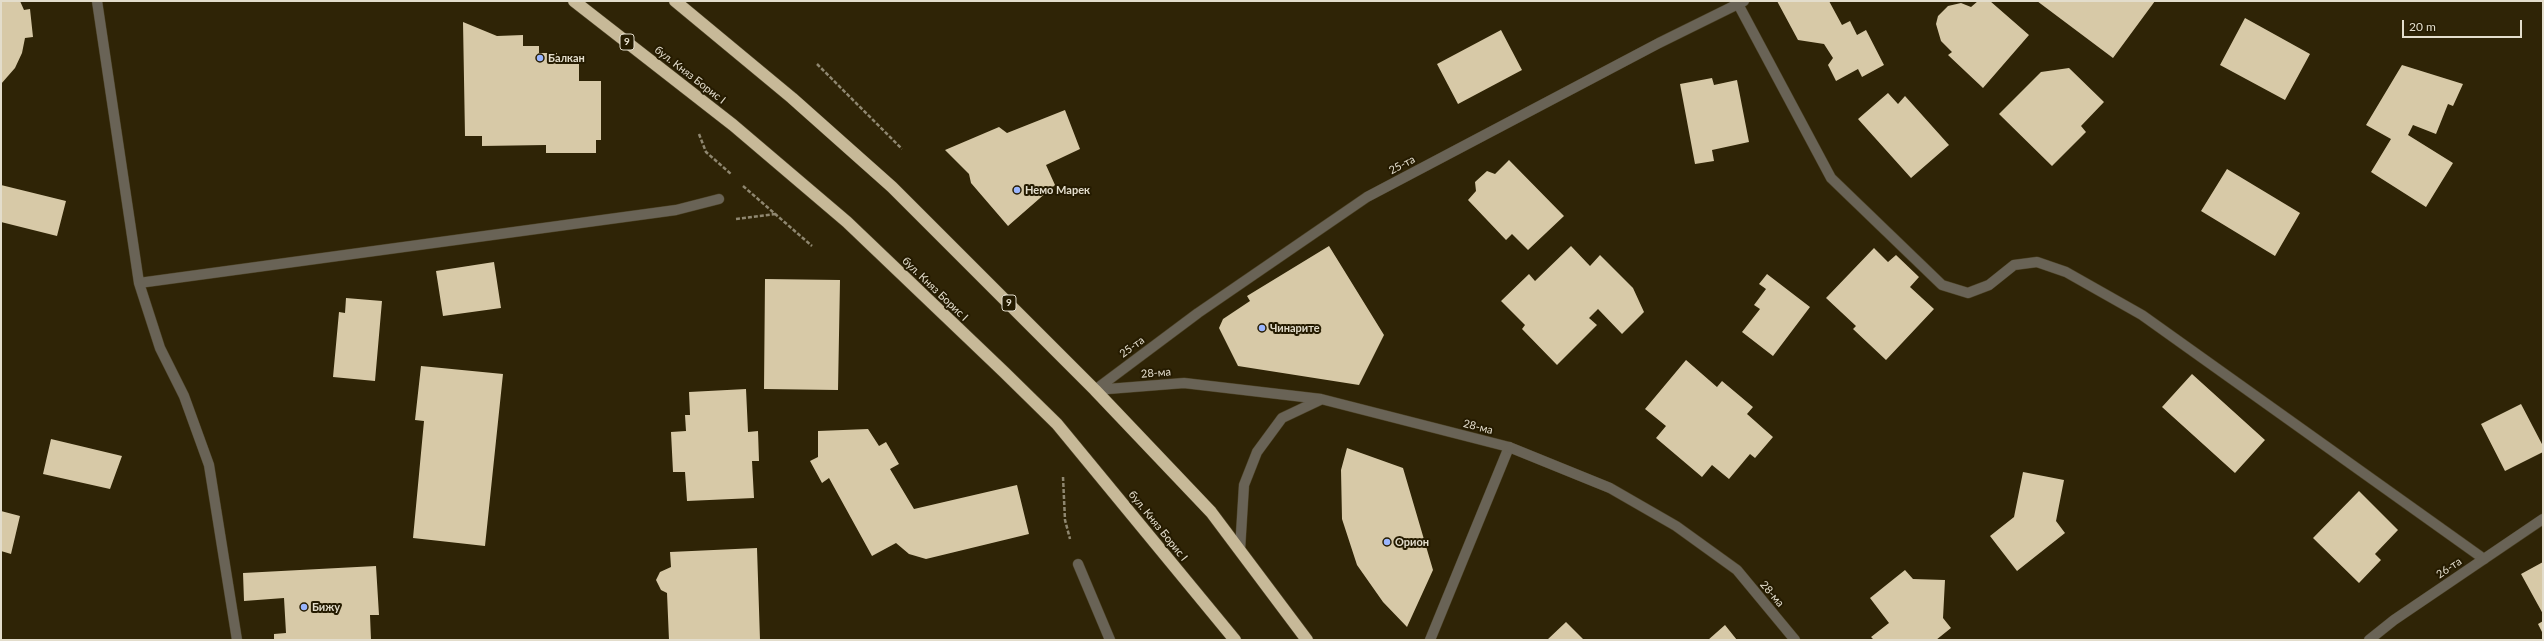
<!DOCTYPE html>
<meta charset="utf-8">
<style>
body{margin:0}
#map{position:relative;width:2544px;height:641px;overflow:hidden;background:#2f2406;font-family:Lato,sans-serif}
canvas{display:block}
.frame{position:absolute;inset:0;border:2px solid #e3ddcc;pointer-events:none}
.scale{position:absolute;left:2402px;top:20px;width:120px;height:18px;box-sizing:border-box;border:2px solid #e3ddcc;border-top:0;padding-left:5px;font-size:12px;line-height:14px;white-space:nowrap;color:#e3ddcc;-webkit-text-stroke:3px #251b00;paint-order:stroke}
</style>
<div id="map">
<canvas width="2544" height="641"></canvas>
<div class="frame"></div>
<div class="scale">20 m</div>
</div>
<script>
const g = document.querySelector('canvas').getContext('2d');
g.lineJoin = 'round';
function fill(path, color) {
  g.fillStyle = color;
  g.fill(path, 'evenodd');
}
function trace(path, color, width, dash) {
  g.strokeStyle = color;
  g.lineWidth = width;
  g.lineCap = dash ? 'butt' : 'round';
  g.setLineDash(dash || []);
  g.stroke(path);
}
function write(font, color, halo, rows, align = 'center') {
  g.font = font + ' Lato,sans-serif';
  g.lineWidth = 4;
  g.setLineDash([]);
  g.textBaseline = 'middle';
  g.strokeStyle = halo;
  g.fillStyle = color;
  for (const [text, x, y, turn = 0] of rows) {
    g.save();
    g.translate(x, y);
    g.rotate((+turn || 0) * Math.PI / 180);
    g.textAlign = isNaN(turn) ? turn : align;
    if (halo) g.strokeText(text, 0, 0);
    g.fillText(text, 0, 0);
    g.restore();
  }
}
const building = new Path2D(`
 M1 1H20L24 10 30 9 33 37 25 38 22 53 15 68 1 84Z
 M1777 1H1829L1842 25 1850 21 1857 35 1866 30 1884 65 1862 77 1858 69 1836 81 1828 65 1833 58 1824 44 1798 40Z
 M1978 1H1990L2029 35 1983 88 1948 55 1952 52 1941 41 1936 24 1938 16 1948 6 1961 3 1971 7Z
 M2037 1H2155L2113 58Z
 M2245 18 2310 54 2285 100 2220 65Z
 M463 22 497 36 523 35V46H539V53H557L556 64H579V81H601V140H596V153H546V145L482 146V136H465Z
 M1501 30 1522 70 1458 104 1437 64Z
 M2402 65 2463 84 2453 106 2448 104 2436 134 2413 125 2408 135 2453 163 2426 207 2371 172 2391 139 2366 125Z
 M2069 68 2104 102 2081 126 2086 132 2052 166 1999 114 2041 72Z
 M1712 78 1714 85 1737 80 1749 142 1712 150 1714 161 1695 164 1680 84Z
 M1888 93 1898 104 1905 96 1949 145 1911 178 1858 119Z
 M1065 110 1080 149 1046 165 1055 185 1008 226 971 183 969 174 945 150 999 127 1007 133Z
 M1509 160 1564 216 1528 250 1512 234 1506 240 1468 200 1476 191 1475 182 1487 171 1495 174Z
 M2227 169 2300 213 2275 256 2201 211Z
 M1 185 66 201 57 236 1 222Z
 M1329 246 1384 335 1359 385 1238 366 1219 328 1223 319 1250 301 1247 296Z
 M1571 246 1590 266 1600 255 1633 288 1644 312 1622 334 1598 309 1589 318 1597 325 1557 365 1522 329 1525 325 1501 301 1529 274 1535 281Z
 M1874 248 1888 262 1896 255 1919 277 1910 287 1934 309 1886 360 1853 329 1856 326 1826 298Z
 M494 262 501 308 443 316 436 271Z
 M1767 274 1810 307 1773 356 1742 332 1760 309 1754 305 1766 289 1759 284Z
 M765 279 840 280 838 390 764 389Z
 M346 298 382 301 375 381 333 377 339 312 345 313Z
 M1686 360 1717 387 1722 381 1753 407 1747 414 1773 437 1755 458 1750 454 1729 479 1712 465 1702 477 1656 438 1666 426 1645 409Z
 M421 366 503 374 485 546 413 538 424 421 415 420Z
 M2192 374 2265 440 2235 473 2162 407Z
 M746 389 748 432 758 431 759 461H752L754 498 687 501 685 472H673L671 432 686 431 685 415H690L689 392Z
 M2521 404 2543 446V452L2505 471 2481 424Z
 M868 429 879 446 886 442 899 464 890 469 914 509 1017 485 1029 534 926 559 909 554 896 543 872 556 829 478 822 483 810 461 818 457V431Z
 M51 439 122 456 110 489 43 474Z
 M1347 448 1403 468 1433 570 1407 627 1383 602 1357 565 1342 519 1341 470Z
 M2023 472 2064 480 2056 521 2065 533 2017 571 1990 536 2014 517Z
 M2359 491 2398 530 2375 554 2381 560 2359 583 2313 538Z
 M1 511 20 516 11 554 1 551Z
 M757 548 760 640H669L667 593 661 590 656 580 660 572 671 567 670 552Z
 M2543 562V614L2521 574Z
 M376 566 379 615H370L371 640H274V634L286 633 284 598 244 601 243 573Z
 M1905 570 1913 579 1945 580 1943 618 1951 628 1936 640H1874L1871 637 1889 623 1870 598Z
 M2543 621V634L2538 624Z
 M1566 622 1584 640H1547Z
 M1725 625 1737 640H1708Z`);
const path = new Path2D(`
 M817 64 902 149
 M699 134 706 152 731 174
 M743 186 812 246
 M736 219 775 214
 M1063 477 1065 520 1070 539`);
const lane = new Path2D(`
 M1738 4 1831 178 1942 285 1968 293 1989 285 2014 265 2037 262 2066 272 2142 315 2484 559
 M1430 640 1509 447`);
const street = new Path2D(`
 M97 1 139 283 160 348 184 396 209 465 237 640
 M139 283 676 210 719 199
 M1095 390 1184 383 1321 399 1509 447 1610 488 1676 526 1737 570 1795 640
 M1095 390 1198 313 1367 197 1659 43 1744 1
 M1240 550 1244 485 1257 452 1282 418 1320 400
 M1078 564 1110 640
 M2369 640 2394 620 2543 519`);
const highway = new Path2D(`
 M574 1 733 125 847 222 1004 372 1057 424 1235 640
 M675 1 792 98 892 187 1095 390 1211 512 1307 640`);
const markers = [
 [540,58,4,"#9ab5fd"],
 [1017,190,4,"#9ab5fd"],
 [1262,328,4,"#9ab5fd"],
 [1387,542,4,"#9ab5fd"],
 [304,607,4,"#9ab5fd"]
];
const shields = [
 [627,42,14],
 [1009,303,14]
];
const shieldNames = [
 ["9",627,42],
 ["9",1009,303]
];
const poiNames = [
 ["Балкан",548,58],
 ["Немо Марек",1025,190],
 ["Чинарите",1270,328],
 ["Орион",1395,542],
 ["Бижу",312,607]
];
const streetNames = [
 ["бул. Княз Борис I",690,75,38],
 ["25-та",1402,165,-28],
 ["бул. Княз Борис I",935,289,44],
 ["25-та",1132,347,-36],
 ["28-ма",1156,373,-5],
 ["28-ма",1478,427,14],
 ["бул. Княз Борис I",1158,526,51],
 ["26-та",2449,568,-34],
 ["28-ма",1772,594,50]
];
fill(building, '#d7c9a7');
trace(lane, '#4c4226', 11);
trace(street, '#4c4226', 11);
trace(highway, '#4c4226', 13);
trace(path, '#8f8770', 2.5, [4, 2]);
trace(lane, '#696356', 10);
trace(street, '#696356', 10);
trace(highway, '#c7b998', 12);
for (const [x, y, r, color] of markers) {
  const dot = new Path2D();
  dot.arc(x, y, r, 0, 2 * Math.PI);
  g.fillStyle = color;
  g.fill(dot);
  trace(dot, '#251b00', 1.5);
}
for (const [x, y, w] of shields) {
  const box = new Path2D();
  box.roundRect(x - w / 2, y - 8, w, 16, 3);
  g.fillStyle = '#251b00';
  g.fill(box);
  trace(box, '#e3ddcc', 1);
}
write('bold 10px', '#e3ddcc', null, shieldNames);
write('bold 11px', '#e3ddcc', '#251b00', poiNames, 'left');
write('11px', '#e3ddcc', '#251b00', streetNames);
</script>
